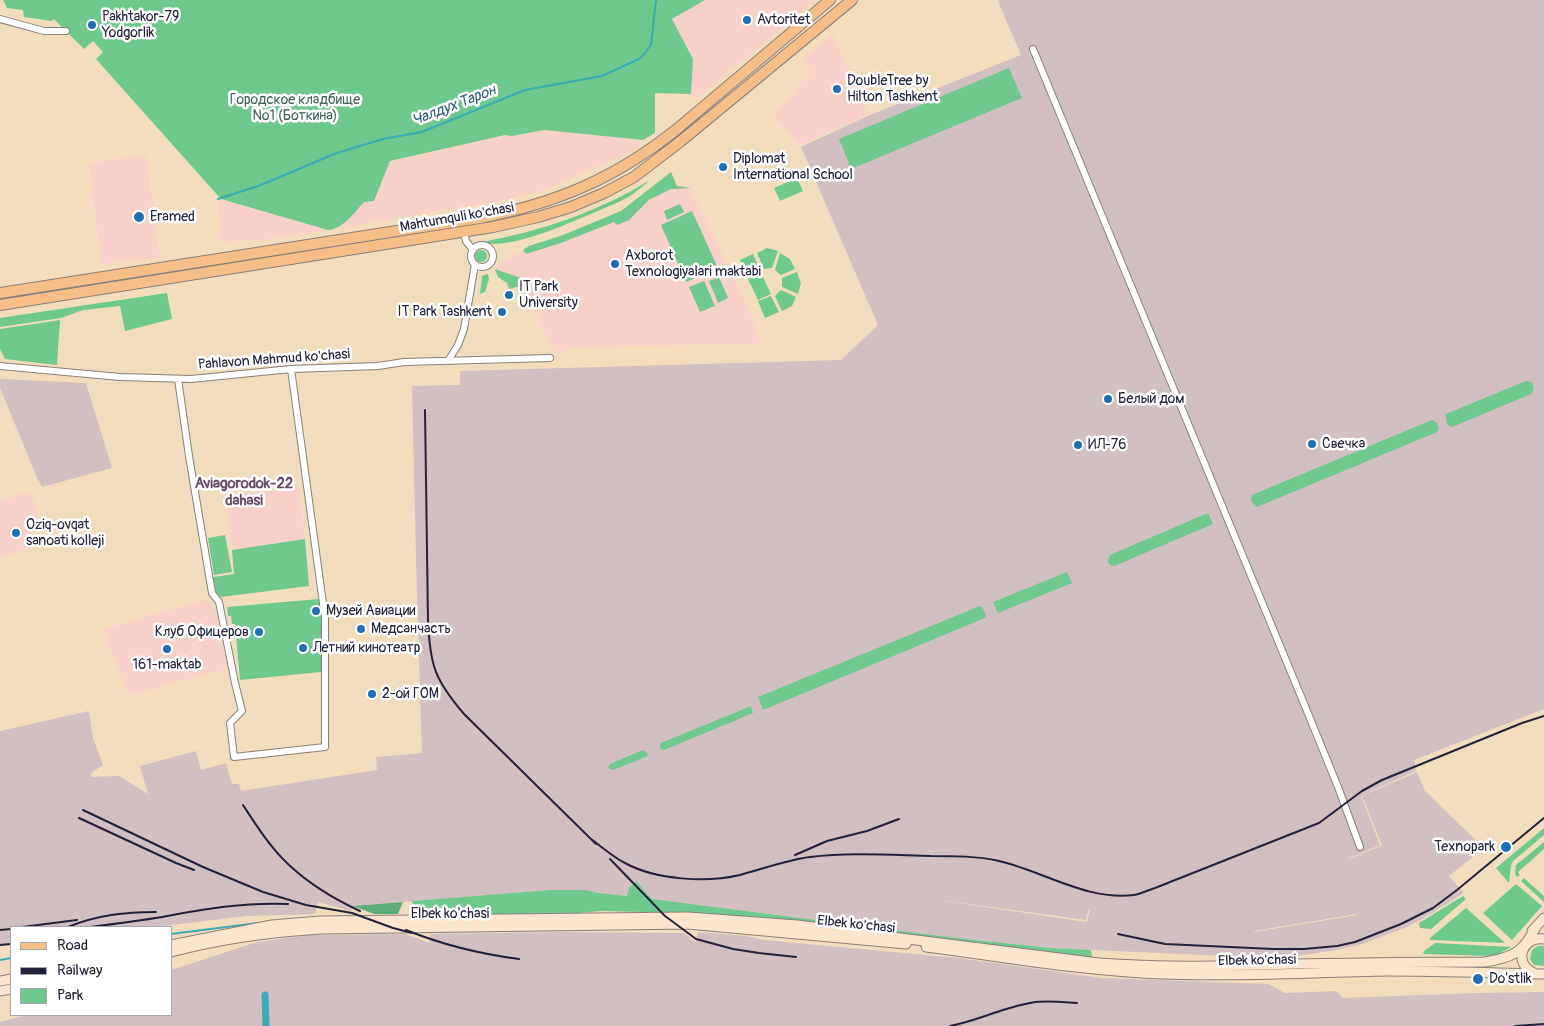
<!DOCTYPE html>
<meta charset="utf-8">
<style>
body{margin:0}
#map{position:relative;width:1544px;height:1026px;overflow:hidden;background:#f1ddbe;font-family:Pangolin,sans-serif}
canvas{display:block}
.legend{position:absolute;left:10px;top:926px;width:162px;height:90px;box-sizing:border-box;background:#fff;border:1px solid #a7a7b1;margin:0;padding:6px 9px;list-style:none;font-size:15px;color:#22223b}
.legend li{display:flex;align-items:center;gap:10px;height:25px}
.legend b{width:25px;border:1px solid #a7a7b1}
</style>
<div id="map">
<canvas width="1544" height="1026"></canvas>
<ul class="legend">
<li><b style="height:6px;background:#f7be88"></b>Road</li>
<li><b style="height:6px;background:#22223b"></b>Railway</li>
<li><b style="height:14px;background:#6fc88e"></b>Park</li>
</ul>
</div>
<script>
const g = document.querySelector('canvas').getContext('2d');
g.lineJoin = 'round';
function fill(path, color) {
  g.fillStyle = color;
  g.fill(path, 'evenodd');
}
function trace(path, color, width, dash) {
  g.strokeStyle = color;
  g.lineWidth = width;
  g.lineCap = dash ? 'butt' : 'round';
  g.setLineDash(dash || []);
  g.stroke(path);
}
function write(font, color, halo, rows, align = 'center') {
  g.font = font + ' Pangolin,sans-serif';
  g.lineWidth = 5;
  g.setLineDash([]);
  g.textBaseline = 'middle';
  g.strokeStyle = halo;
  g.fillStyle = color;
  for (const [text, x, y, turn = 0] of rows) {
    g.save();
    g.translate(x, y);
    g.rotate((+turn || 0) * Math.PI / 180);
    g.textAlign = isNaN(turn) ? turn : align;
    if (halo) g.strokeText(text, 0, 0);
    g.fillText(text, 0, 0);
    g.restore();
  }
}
const built = new Path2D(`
 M705 0H814L811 4 697 98 691 94 693 59 672 19Z
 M833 34 868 114 800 145 773 114 811 73 803 59Z
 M544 130 625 138 638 140 641 147 547 189 504 200 334 229 340 226 364 202 374 201 390 162 505 135 512 136Z
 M146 155 160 257 101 264 89 163Z
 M671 172 677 186 691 188 748 307 761 344H720L572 348 559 354 552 348 521 278 495 269 508 259 529 246 563 235 621 211Z
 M221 200 246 206 328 230 262 240H241L222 243 217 201Z
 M299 488 305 539 232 550 227 505 228 495Z
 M27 492 32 496 38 513 28 549 0 558V501Z
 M207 599 216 610 227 669 128 695 103 629Z`);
const industrial = new Path2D(`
 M1000 0H1544V709L1414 760 1416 771 1361 796 1380 845 1350 858 1343 844 1350 859 1382 845 1362 796 1417 772 1425 791 1484 848 1449 876 1464 893 1424 918 1405 928 1359 945 1330 951 1297 956 1245 957 1051 948 957 938 652 899 636 881 627 896 550 890 353 906 351 911 318 902 315 914 247 916 154 927H11V944L0 946V731L89 711 93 738 103 765 91 773V777L119 776 148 794 140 766 196 751 201 770 226 763 232 784H239L241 791 377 770 376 757 422 753 416 560 412 386 460 385V371L841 360 878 325 801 147 870 115 1021 55 998 1ZM917 897 1086 920 1088 911 1090 909 1087 922ZM1357 914V915L1254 932V931Z
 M0 379 86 383 112 468 42 487 38 480 0 388Z
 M566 932 684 933 696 942 698 932 746 936 764 940 958 958 1102 978 1268 984 1285 993 1336 991 1343 998 1476 993 1544 992V1026H0V1022L27 1015H171V970L257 942 309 935 405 934 429 943 430 934Z`);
const green = new Path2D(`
 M3 0H705L672 19 693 59 691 94 655 93V133L643 140 544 130 512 136 505 135 390 161 374 201 364 202C354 213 343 229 328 230L221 199 96 59 103 52 93 41 84 49 54 19 52 21 24 17 23 10 7 8Z
 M1009 68 1022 98 851 169 839 139Z
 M671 172 677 186 691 188 671 189 649 200 629 220 617 225 614 222 561 243 526 254 523 250 529 246 563 235 621 211Z
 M797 178 803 191 780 201 774 188Z
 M650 180C642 187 634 194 625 199 615 204 604 208 593 213 567 224 508 251 482 242 541 231 598 212 650 180Z
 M680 204 684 212 667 220 664 211Z
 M692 211 718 268 686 282 661 225Z
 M767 248 778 251 772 268 764 269 757 253Z
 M475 256a6 6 0 1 1 12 0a6 6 0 1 1-12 0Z
 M780 253 790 259 795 269 781 275 775 270Z
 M753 254 758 266 745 272 740 260Z
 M495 269 521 278 524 285 509 289 507 283 498 277Z
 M797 272 801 283 798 294 782 287V278Z
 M761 273 771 294 758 300 748 279Z
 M488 274 489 279 485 292 480 294 482 276Z
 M719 277 728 298 718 303 709 281Z
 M704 281 715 306 700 312 689 287Z
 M781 290 796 297 792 306 782 311 775 296Z
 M167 293 172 319 125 331 120 306 83 310 61 318 0 327V318Z
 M771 296 779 312 765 318 758 301Z
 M60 320 57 365 5 359 0 349V329Z
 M1526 381 1531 382C1534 386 1535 390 1531 394L1452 427 1447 424 1446 418V414Z
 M1432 420C1438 422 1440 427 1437 432L1257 507 1252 502 1251 498 1252 495Z
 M1208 513 1213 524 1114 566 1111 565 1108 562 1110 555Z
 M225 535 232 572 214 575 208 538Z
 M305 539 309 586 221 597 216 593 213 577 234 574 232 550Z
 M1067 572 1072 583 998 613 993 602Z
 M319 599 322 621 321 672 240 680 235 624H232L231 616H228L227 607Z
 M980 606 982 607 986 615 985 618 763 710 758 697Z
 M751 706 753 713 664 750 660 748 661 743Z
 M643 750 647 753 648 755 646 757 613 770 608 768 610 764Z
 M1544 828V835L1513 861 1511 866 1509 883 1496 868Z
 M1544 842V849L1518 872 1520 875 1517 877 1515 874 1516 865Z
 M1524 878 1544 896V902L1521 881Z
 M636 881 652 899 957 938 1051 948 1091 950 1092 958 770 919 682 913 601 911 566 914 417 915 412 901 550 890H586L598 893 627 896 629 888Z
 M1516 884 1542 906 1512 940 1483 913Z
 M1463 896 1466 899 1431 929 1420 928 1419 923Z
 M1466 908 1505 943 1430 940V938Z
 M1435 943 1511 947 1495 956 1424 954 1423 952Z
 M1538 946H1544V966L1534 965 1530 959 1532 950Z`);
const forest = new Path2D(`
 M403 902 398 914H374L353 906Z`);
const stream = new Path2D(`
 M218 199 261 185 334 154 383 139 422 132 525 90 602 76 641 58 651 45 656 0
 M171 934 258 923
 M0 960 11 958`);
const canal = new Path2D(`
 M265 995 266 1026`);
const street = new Path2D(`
 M0 19 44 31H66
 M1033 49 1307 711 1338 787 1360 847
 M464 232 466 241 473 250
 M471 256a11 11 0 1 1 22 0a11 11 0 1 1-22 0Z
 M448 361 458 345 464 329 475 264
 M0 366 120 377 191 379 291 369 378 366 404 362 550 358
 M178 379 189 456 212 593 219 602 235 683 242 711 230 723 234 757 325 747V618L291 369`);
const secondary = new Path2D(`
 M1532 931 1544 918
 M171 945 272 925 320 921 688 917 797 925 1099 963C1164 968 1229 966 1294 964 1357 963 1421 962 1484 962 1513 958 1523 952 1536 927
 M926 947C1005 957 1083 971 1162 974 1238 977 1313 972 1389 971 1441 971 1492 973 1544 974
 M171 952C220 939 271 932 321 929L688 924 906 944
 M1534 973C1513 964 1521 936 1544 939
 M0 981 11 979
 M0 991 11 989`);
const primary = new Path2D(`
 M0 293 480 218C557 203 616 178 677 129L830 0
 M0 305 493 227 538 217 571 207 604 193 634 177 681 141 852 0`);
const rail = new Path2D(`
 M425 410 428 621C430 666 435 680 464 714L596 844
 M243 805C256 825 270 847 288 864 309 884 334 899 360 911
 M83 810 203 867 263 892 306 905 352 913 393 928 412 933
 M79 818 176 863 194 870
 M591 839C602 847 613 857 625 863 656 880 706 883 740 875 763 869 786 860 810 857 849 852 891 855 931 856 954 856 977 856 999 861 1043 871 1087 901 1134 895 1141 894 1148 890 1155 888L1319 823 1362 791 1382 780 1522 723 1544 716
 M795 855 827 841 867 831 899 819
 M610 859 665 916 696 939 733 949 759 953 796 957
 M22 927 77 920
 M68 927C97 915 125 912 156 912
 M90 927C114 924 138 921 162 917 204 909 245 902 288 904
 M0 930 11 929
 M406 930C443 945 480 954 519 959
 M1118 934 1165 944 1273 949H1304L1337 946 1355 942 1401 924 1433 908 1457 890 1544 818
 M0 945 11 944
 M950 1026C977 1021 1002 1008 1030 1003 1045 1000 1061 1002 1077 1003
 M1515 1026 1544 1024`);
const markers = [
 [747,20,5,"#1f6fb2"],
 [92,25,5,"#1f6fb2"],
 [837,89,5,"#1f6fb2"],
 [723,167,5,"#1f6fb2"],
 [139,217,6,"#1f6fb2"],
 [615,264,5,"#1f6fb2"],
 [509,295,5,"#1f6fb2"],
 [502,312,5,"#1f6fb2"],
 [1108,399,5,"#1f6fb2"],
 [1312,444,5,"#1f6fb2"],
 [1078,445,5,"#1f6fb2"],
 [16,533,5,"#1f6fb2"],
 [316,611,5,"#1f6fb2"],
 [361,629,5,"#1f6fb2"],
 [259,632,5,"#1f6fb2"],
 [303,648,5,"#1f6fb2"],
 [167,649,5,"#1f6fb2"],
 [372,694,5,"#1f6fb2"],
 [1506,847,6,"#1f6fb2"],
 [1478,979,6,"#1f6fb2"]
];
const poiNames = [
 ["Pakhtakor-79",102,17],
 ["Yodgorlik",102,33],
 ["Avtoritet",757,20],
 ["DoubleTree by",847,81],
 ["Hilton Tashkent",847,97],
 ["Diplomat",733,159],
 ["International School",733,175],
 ["Eramed",150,217],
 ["Axborot",625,256],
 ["Texnologiyalari maktabi",625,272],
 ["IT Park",519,287],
 ["University",519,303],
 ["IT Park Tashkent",492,312,"right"],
 ["Белый дом",1118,399],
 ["Свечка",1322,444],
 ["ИЛ-76",1088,445],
 ["Oziq-ovqat",26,525],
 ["sanoati kolleji",26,541],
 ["Музей Авиации",326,611],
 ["Медсанчасть",371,629],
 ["Клуб Офицеров",249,632,"right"],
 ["Летний кинотеатр",313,648],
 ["161-maktab",167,665,"center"],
 ["2-ой ГОМ",382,694],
 ["Texnopark",1495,847,"right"],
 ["Do'stlik",1489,979]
];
const parkNames = [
 ["Городское кладбище",295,100],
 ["№1 (Боткина)",295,116]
];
const streetNames = [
 ["Mahtumquli ko'chasi",457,218,-10],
 ["Pahlavon Mahmud ko'chasi",274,360,-4],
 ["Elbek ko'chasi",450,914],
 ["Elbek ko'chasi",856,925,6],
 ["Elbek ko'chasi",1257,961,-1]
];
const waterNames = [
 ["Чалдух Тарон",454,106,-21]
];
const neighbourhoodNames = [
 ["Aviagorodok-22",244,484],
 ["dahasi",244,501]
];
fill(built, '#f7d1c9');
fill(industrial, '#d2bfc1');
fill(green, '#6fc88e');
fill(forest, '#5bac79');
trace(stream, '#3bacb6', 2);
trace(canal, '#3bacb6', 7);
trace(street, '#8a807c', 8);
trace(secondary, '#8a807c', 11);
trace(primary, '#8a807c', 12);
trace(street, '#fff', 6);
trace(secondary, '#fce5cf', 9);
trace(primary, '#f7be88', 10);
trace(rail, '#22223b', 2);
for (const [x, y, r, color] of markers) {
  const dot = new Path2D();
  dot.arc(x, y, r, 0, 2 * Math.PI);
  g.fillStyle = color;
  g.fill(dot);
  trace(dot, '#fff', 2);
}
write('14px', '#22223b', '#fff', poiNames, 'left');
write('14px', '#41645c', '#fff', parkNames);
write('14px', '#22223b', '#fff', streetNames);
write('italic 15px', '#2d6072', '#fff', waterNames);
write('bold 15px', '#694e6a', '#fff', neighbourhoodNames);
</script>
